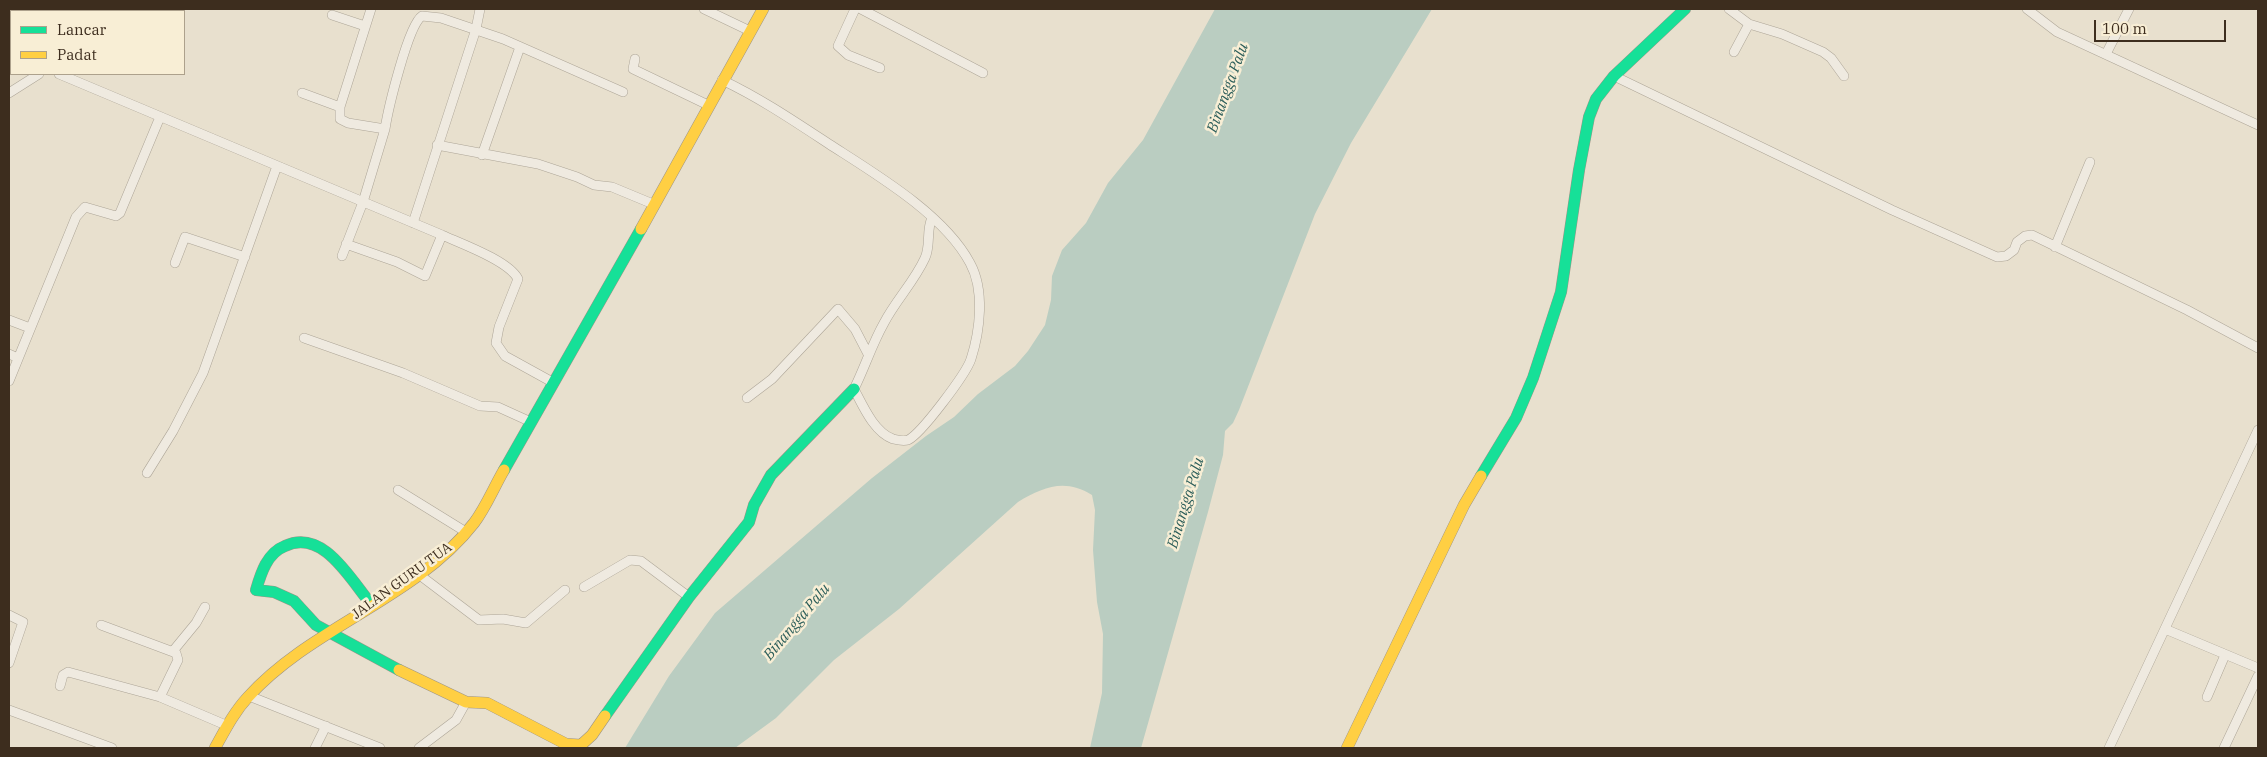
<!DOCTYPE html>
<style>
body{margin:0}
#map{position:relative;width:2267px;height:757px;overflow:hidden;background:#e8e0ce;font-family:"IBM Plex Serif",serif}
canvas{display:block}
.frame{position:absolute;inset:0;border:10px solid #3d2d1e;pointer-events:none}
.legend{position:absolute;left:10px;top:10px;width:175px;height:65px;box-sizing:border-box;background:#f8eed5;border:1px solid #ada18c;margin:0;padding:6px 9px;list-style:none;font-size:15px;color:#3d2d1e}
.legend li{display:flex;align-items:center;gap:10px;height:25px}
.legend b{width:25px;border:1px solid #ada18c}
.scale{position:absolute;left:2094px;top:20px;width:132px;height:22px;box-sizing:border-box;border:2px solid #3d2d1e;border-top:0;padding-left:6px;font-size:15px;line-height:18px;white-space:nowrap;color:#3d2d1e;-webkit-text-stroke:4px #f8eed5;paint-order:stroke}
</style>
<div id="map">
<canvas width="2267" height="757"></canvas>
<div class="frame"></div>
<ul class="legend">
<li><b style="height:6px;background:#16e098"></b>Lancar</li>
<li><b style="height:6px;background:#ffcf43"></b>Padat</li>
</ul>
<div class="scale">100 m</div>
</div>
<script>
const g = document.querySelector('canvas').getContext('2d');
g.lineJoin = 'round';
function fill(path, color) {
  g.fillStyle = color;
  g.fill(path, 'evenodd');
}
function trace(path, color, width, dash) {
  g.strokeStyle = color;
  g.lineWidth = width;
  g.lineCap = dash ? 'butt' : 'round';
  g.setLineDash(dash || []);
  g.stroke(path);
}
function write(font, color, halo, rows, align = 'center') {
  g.font = font + ' "IBM Plex Serif",serif';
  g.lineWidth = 5;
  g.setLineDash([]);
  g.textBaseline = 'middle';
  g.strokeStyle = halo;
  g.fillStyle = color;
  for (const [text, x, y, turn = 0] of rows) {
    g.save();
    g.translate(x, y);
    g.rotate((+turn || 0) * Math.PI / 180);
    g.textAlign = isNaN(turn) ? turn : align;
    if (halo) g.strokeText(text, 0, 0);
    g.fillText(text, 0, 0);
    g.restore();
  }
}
const water = new Path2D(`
 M1215 9H1432L1351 143 1315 214 1239 410 1233 423 1225 431 1223 455 1208 512 1141 748H1090L1102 693 1103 634 1097 602 1093 550 1095 510 1092 495C1065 478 1043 487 1018 502L899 609 834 660 776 718 735 748H625L669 676 715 613 872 478 926 436 954 417 978 394 1015 366 1028 351 1045 325 1051 300 1052 276 1062 250 1086 223 1108 183 1143 140Z`);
const street = new Path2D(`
 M704 9 750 31
 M855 9 838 46 848 55 880 68
 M861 9 983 73
 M1729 9 1749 24 1782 34 1823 52 1831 58 1844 76
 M2027 9 2057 32 2258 125
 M332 15 365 26
 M9 52 11 53
 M1734 52 1749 24
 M2106 54 2129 9
 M635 59 633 69 708 105
 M59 74 442 235C462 244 509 261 518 279L499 327 496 343 505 356 554 383
 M1614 76 1892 210 1997 257 2006 256 2014 250 2017 242 2025 236 2032 235 2187 310 2258 348
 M722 80C760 98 794 121 829 144 874 173 944 214 970 263 985 290 980 331 971 359 966 374 921 434 908 440 905 441 897 440 893 439 874 432 863 406 854 389 865 367 872 344 884 323 896 300 914 282 925 258 931 245 926 230 932 218
 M9 93 39 74
 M302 93 340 107
 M385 129C388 110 408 25 422 16L441 18 503 39 623 92
 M437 145 538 164 577 177 594 185 612 187 653 204
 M482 155 520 47
 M413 223 476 29 480 9
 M346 244 397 262 425 276 442 235
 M2055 247 2090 162
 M342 256 363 202 385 129 348 123 340 119V107L371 9
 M175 263 185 237 245 257
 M9 320 30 328
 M304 338 403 373 480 406 498 407 531 422
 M9 354 18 358
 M9 381 76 217 85 207 116 216 120 213 160 117
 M747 398 772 379 838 309 855 329 868 354
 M147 473 173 431 203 373 277 166
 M398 490 466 532
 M417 573 479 620 503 619 526 623 565 590
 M584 587 630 560 641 561 689 597
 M9 615 23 622 9 663
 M101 625 176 653 178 660 160 697
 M2165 629 2258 668
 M173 651 196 623 205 607
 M60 686 63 675 68 672 160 697 228 726
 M249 696 380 748
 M2207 697 2225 655
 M9 710 112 748
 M315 748 326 726
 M419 748 456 720 466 702
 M2109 748 2258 430
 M2224 748 2258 676`);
const fast = new Path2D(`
 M504 470 641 229
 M1481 476 1516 418 1533 378 1561 292 1579 170 1589 117 1596 99 1614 76 1685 9
 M371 604C350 579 323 528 285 546 267 553 261 573 256 590L274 592 294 601 316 625 399 670
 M605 716 689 597 749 522 754 505 771 475 854 389`);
const slow = new Path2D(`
 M641 229 763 9
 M399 670 466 702 487 703 566 744 581 745 592 735 605 716
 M215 748C225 730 234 712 248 697 312 626 415 599 474 523 486 507 494 487 504 470
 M1347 748 1464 505 1481 476`);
const streetNames = [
 ["JALAN GURU TUA",402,581,-36]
];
const waterNames = [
 ["Binangga Palu",1228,88,-70],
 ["Binangga Palu",1186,503,-73],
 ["Binangga Palu",797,622,-50]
];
fill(water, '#bacdc1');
trace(street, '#ada597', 10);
trace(fast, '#9d9487', 12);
trace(slow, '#9d9487', 12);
trace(street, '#efeae0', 9);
trace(fast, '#16e098', 11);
trace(slow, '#ffcf43', 11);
write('14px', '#3d2d1e', '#f8eed5', streetNames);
write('italic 15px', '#2c5e5a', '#f8eed5', waterNames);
</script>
